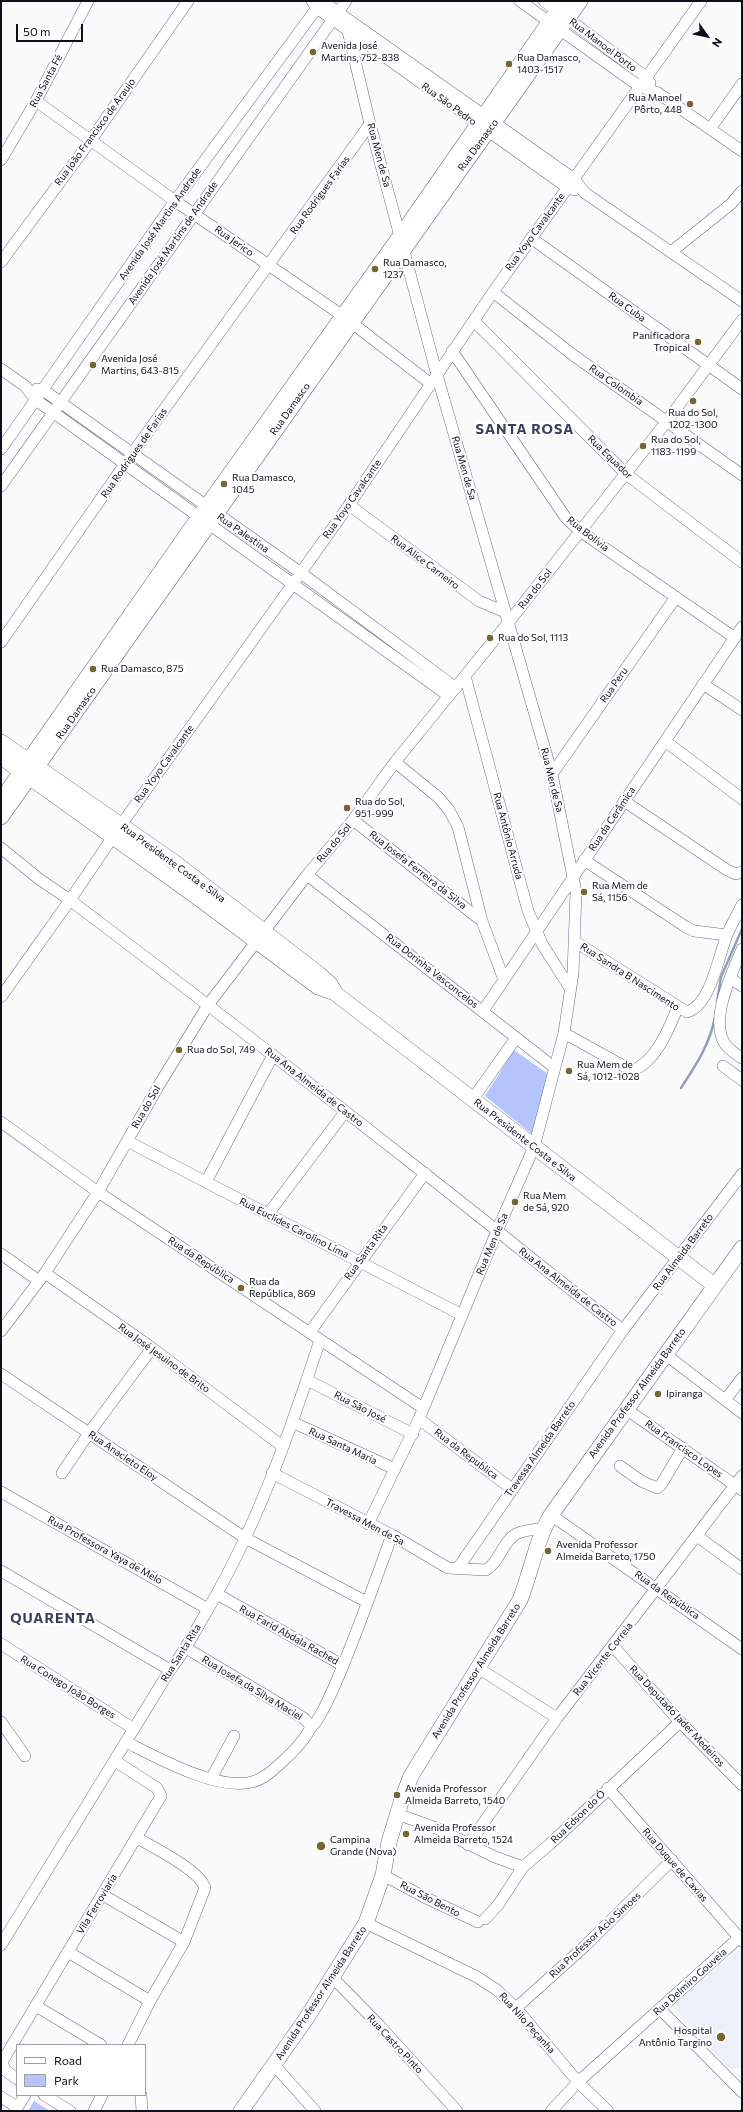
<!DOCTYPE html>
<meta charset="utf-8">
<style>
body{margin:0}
#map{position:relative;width:743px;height:2112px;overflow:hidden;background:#fafafa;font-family:Commissioner,sans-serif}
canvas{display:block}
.frame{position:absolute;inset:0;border:2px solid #0d101b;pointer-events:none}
.legend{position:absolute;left:16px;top:2044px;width:130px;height:52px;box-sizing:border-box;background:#fff;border:1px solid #9e9fa4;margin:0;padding:5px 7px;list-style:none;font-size:12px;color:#0d101b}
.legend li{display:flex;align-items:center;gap:8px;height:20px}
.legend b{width:20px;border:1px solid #9e9fa4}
.north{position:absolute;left:687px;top:16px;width:40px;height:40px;-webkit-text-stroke:3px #fff;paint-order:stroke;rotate:123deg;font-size:11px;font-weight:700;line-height:16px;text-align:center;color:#0d101b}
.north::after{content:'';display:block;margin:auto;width:14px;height:18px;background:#0d101b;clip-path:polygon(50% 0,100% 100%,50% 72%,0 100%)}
.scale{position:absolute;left:16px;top:24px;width:67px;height:18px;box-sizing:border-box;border:2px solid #0d101b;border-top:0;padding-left:5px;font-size:12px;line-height:14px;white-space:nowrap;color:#0d101b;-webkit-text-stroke:3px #fff;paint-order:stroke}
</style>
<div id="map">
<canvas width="743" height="2112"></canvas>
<div class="frame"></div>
<ul class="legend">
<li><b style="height:5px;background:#fff"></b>Road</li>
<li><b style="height:11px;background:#b5c4fd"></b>Park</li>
</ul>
<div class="north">N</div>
<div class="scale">50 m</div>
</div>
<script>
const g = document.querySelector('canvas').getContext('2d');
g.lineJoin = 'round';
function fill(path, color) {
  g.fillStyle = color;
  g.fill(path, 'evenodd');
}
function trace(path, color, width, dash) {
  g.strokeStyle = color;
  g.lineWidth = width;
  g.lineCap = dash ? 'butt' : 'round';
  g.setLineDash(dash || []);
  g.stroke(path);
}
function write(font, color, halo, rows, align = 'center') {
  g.font = font + ' Commissioner,sans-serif';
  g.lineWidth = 4;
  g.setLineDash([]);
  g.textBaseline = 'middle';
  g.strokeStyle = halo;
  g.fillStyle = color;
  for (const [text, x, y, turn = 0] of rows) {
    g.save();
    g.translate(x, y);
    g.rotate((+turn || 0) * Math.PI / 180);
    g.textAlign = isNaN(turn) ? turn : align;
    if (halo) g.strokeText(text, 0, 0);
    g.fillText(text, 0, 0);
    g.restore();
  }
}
const built = new Path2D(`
 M739 1950 742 1953V2068H728L671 2006Z`);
const green = new Path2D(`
 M514 1050 555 1079 537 1138 485 1096Z
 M34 2101 50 2111H28Z`);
const stream = new Path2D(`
 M717 1002 721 977 742 929
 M681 1088C696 1065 710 1044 715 1017`);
const street = new Path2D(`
 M312 1 317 8 568 188 575 190
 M322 1 574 179 585 193 742 301
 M520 1 639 86 658 93 742 151
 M544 1 646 77 650 83
 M352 22 348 31 370 124 437 375 552 774 576 892 573 973 564 1033 534 1147 497 1231 419 1419 368 1524
 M36 101 175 201 343 316 431 384
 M710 129 742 84
 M1 160 36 101 88 1
 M531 238 742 389
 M671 252 731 204 742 191
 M1 262 91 140 188 1
 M493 292 573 355 742 475
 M474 321 626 474 742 562
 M452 351 566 518 580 531 735 638
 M1 369 25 386 36 400 449 696
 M37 389 43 390 301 573 456 688
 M1 449 175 201 322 1
 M1 486 346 1
 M349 505 479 601 505 612
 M1 642 132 454 370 124
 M465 676 528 911 542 944 570 988
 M703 684 742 710
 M665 741 742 799
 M395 762 438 797 449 810 458 827 482 921 504 980
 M552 774 676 597
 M624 801 727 870 736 874 742 872
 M353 820 482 921
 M1 848 39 879 70 900C189 990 307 1081 424 1173 491 1225 556 1279 623 1330
 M584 860 686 927 694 931 727 935
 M307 875 555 1068
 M574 941 687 1012C711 1005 718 957 727 935 731 925 737 915 742 905
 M742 949C732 973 709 1020 725 1044 729 1050 736 1054 742 1058
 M730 978 742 986
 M1 997 70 900 121 825 349 505 493 292 701 1
 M483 1011 742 627
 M564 1033 627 1068 634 1070C657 1060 669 1028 678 1007
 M723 1066 742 1080
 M472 1100 516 1038
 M1 1122 98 1192 423 1408
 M127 1141 462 1315
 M206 1182 273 1055
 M268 1214 345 1112
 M1 1254 39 1281
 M45 1273 152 1348 282 1446
 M1 1331 45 1273 98 1192 159 1085 208 1005 307 875 353 820 395 762 508 623 667 421 742 320
 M310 1332 425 1173
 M665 1354 742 1413
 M1 1374 245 1538 367 1602
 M307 1380 413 1434
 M726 1399 742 1378
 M626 1409 742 1490
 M419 1419 512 1489
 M292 1422 395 1469
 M620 1466 641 1481 657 1488 661 1485 683 1448
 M62 1473 89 1433 152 1348
 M272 1473 392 1535 448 1568 486 1570C500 1562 502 1542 516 1534 523 1530 535 1530 543 1528
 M1 1492 208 1609
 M551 1515 742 1649
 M697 1536 742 1569
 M458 1568 623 1330 742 1174
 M1 1571 170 1670
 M217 1594 342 1665
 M1 1644 134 1729
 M613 1646 680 1722 742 1785
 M478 1668 557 1718
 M1 1722 25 1756
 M311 1727C329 1716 381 1564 392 1535
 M126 1742C158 1758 217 1791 252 1782 264 1779 273 1770 282 1762 293 1752 305 1740 311 1727L305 1719 186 1648
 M211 1779 234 1736
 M608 1788 742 1941
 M397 1814 436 1828 495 1857 523 1867
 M468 1845 557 1718 742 1476
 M383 1875 426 1898 478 1922
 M103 1895 184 1942
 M485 1919 498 1905 523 1867 550 1844 680 1722
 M366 1923 477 1977 497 1990 516 2008 578 2082 608 2111
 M1 1945 170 1670C185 1651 196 1630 208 1609 257 1526 290 1432 320 1340
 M68 1952 150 2001
 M333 1978 378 2024 457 2111
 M36 2006 101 2045
 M516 2008 585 1946 672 1860
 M660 2009 742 2092
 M128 2045 150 2001 184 1942 205 1888C201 1871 153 1847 137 1838
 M275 2066 315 2111
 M17 2079 5 2070 2 2062 161 1796 157 1788 115 1761
 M44 2095 70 2111
 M141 2095 142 2111
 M1 2097 17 2107
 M15 2111 25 2095
 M94 2111 102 2095
 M551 2111 578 2082 742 1935`);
const secondary = new Path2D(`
 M1 742 174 862 319 974 330 984 336 994 714 1285
 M1 757 194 895 318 987 335 993
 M4 796 199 517 401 235 564 1
 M1 817 580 1
 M241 2111 306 2019 366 1923 383 1875 389 1842 402 1799 411 1776 520 1600C531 1572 536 1541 551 1515L742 1248`);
const markers = [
 [313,52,4,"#746532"],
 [509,64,4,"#746532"],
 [690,104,4,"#746532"],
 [375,269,4,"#746532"],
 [698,342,4,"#746532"],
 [93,365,4,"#746532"],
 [693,401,4,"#746532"],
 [643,446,4,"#746532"],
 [224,484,4,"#746532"],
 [490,638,4,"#746532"],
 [93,669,4,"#746532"],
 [347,808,4,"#746532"],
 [584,892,4,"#746532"],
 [179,1050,4,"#746532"],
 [569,1071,4,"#746532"],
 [515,1202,4,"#746532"],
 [241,1288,4,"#746532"],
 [658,1394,4,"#746532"],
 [548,1551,4,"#746532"],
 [397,1795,4,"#746532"],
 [406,1834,4,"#746532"],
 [321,1846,5,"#746532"],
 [721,2037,5,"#746532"]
];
const streetNames = [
 ["Rua Manoel Porto",603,45,37],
 ["Rua Santa Fé",46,81,-62],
 ["Rua São Pedro",449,104,36],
 ["Rua João Francisco de Araujo",95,132,-54],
 ["Rua Damasco",478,145,-54],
 ["Rua Men de Sa",379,155,75],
 ["Rua Rodrigues Farias",320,195,-54],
 ["Avenida José Martins Andrade",160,224,-55],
 ["Rua Yoyo Cavalcante",535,232,-54],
 ["Rua Jerico",234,241,35],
 ["Avenida José Martins de Andrade",173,243,-55],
 ["Rua Cuba",627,307,36],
 ["Rua Colombia",616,385,35],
 ["Rua Damasco",290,409,-55],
 ["Rua Rodrigues de Farias",134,453,-55],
 ["Rua Equador",610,457,44],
 ["Rua Men de Sa",464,468,74],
 ["Rua Yoyo Cavalcante",352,499,-55],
 ["Rua Palestina",243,533,35],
 ["Rua Bolívia",588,534,38],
 ["Rua Alice Carneiro",425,562,37],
 ["Rua do Sol",535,589,-52],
 ["Rua Peru",614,685,-55],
 ["Rua Damasco",76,713,-55],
 ["Rua Yoyo Cavalcante",164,764,-54],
 ["Rua Men de Sa",552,780,76],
 ["Rua da Cerâmica",612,819,-56],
 ["Rua Antônio Arruda",508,836,75],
 ["Rua do Sol",334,843,-50],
 ["Rua Presidente Costa e Silva",173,863,36],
 ["Rua Josefa Ferreira da Silva",418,870,38],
 ["Rua Dorinha Vasconcelos",432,971,38],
 ["Rua Sandra B Nascimento",630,977,33],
 ["Rua Ana Almeida de Castro",314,1087,38],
 ["Rua do Sol",146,1107,-60],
 ["Rua Presidente Costa e Silva",525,1140,38],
 ["Rua Euclides Carolino Lima",294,1228,27],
 ["Rua Men de Sa",492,1244,-67],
 ["Rua Santa Rita",366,1252,-54],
 ["Rua Almeida Barreto",683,1252,-53],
 ["Rua da República",201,1260,33],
 ["Rua Ana Almeida de Castro",568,1287,38],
 ["Rua José Jesuino de Brito",164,1358,36],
 ["Avenida Professor Almeida Barreto",637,1393,-54],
 ["Rua São José",360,1407,27],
 ["Rua Santa Maria",343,1446,25],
 ["Travessa Almeida Barreto",540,1449,-55],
 ["Rua Francisco Lopes",684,1449,35],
 ["Rua da Republica",466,1454,37],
 ["Rua Anacleto Eloy",123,1456,34],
 ["Travessa Men de Sa",365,1522,28],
 ["Rua Professora Yaya de Melo",105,1550,29],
 ["Rua da República",667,1595,35],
 ["Rua Farid Abdala Rached",289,1635,29],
 ["Rua Santa Rita",181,1653,-58],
 ["Rua Vicente Correia",603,1659,-52],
 ["Avenida Professor Almeida Barreto",476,1671,-58],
 ["Rua Conego João Borges",68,1687,32],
 ["Rua Josefa da Silva Maciel",252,1688,31],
 ["Rua Deputado Jader Medeiros",677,1716,47],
 ["Rua Edson do Ó",578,1817,-44],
 ["Rua Duque de Caxias",675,1865,49],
 ["Rua São Bento",430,1899,27],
 ["Vila Ferroviaria",97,1904,-59],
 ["Rua Professor Acio Simoes",595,1935,-43],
 ["Rua Delmiro Gouveia",690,1982,-42],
 ["Avenida Professor Almeida Barreto",321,1993,-57],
 ["Rua Nilo Peçanha",527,2023,48],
 ["Rua Castro Pinto",395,2044,47]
];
const poiNames = [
 ["Avenida José",321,46],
 ["Martins, 752-838",321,58],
 ["Rua Damasco,",517,58],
 ["1403-1517",517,70],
 ["Rua Manoel",682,98,"right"],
 ["Pôrto, 448",682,110,"right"],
 ["Rua Damasco,",383,263],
 ["1237",383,275],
 ["Panificadora",690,336,"right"],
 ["Tropical",690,348,"right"],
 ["Avenida José",101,359],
 ["Martins, 643-815",101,371],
 ["Rua do Sol,",693,413,"center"],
 ["1202-1300",693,425,"center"],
 ["Rua do Sol,",651,440],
 ["1183-1199",651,452],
 ["Rua Damasco,",232,478],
 ["1045",232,490],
 ["Rua do Sol, 1113",498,638],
 ["Rua Damasco, 875",101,669],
 ["Rua do Sol,",355,802],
 ["951-999",355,814],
 ["Rua Mem de",592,886],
 ["Sá, 1156",592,898],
 ["Rua do Sol, 749",187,1050],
 ["Rua Mem de",577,1065],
 ["Sá, 1012-1028",577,1077],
 ["Rua Mem",523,1196],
 ["de Sá, 920",523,1208],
 ["Rua da",249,1282],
 ["República, 869",249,1294],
 ["Ipiranga",666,1394],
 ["Avenida Professor",556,1545],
 ["Almeida Barreto, 1750",556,1557],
 ["Avenida Professor",405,1789],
 ["Almeida Barreto, 1540",405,1801],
 ["Avenida Professor",414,1828],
 ["Almeida Barreto, 1524",414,1840],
 ["Campina",330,1840],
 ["Grande (Nova)",330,1852],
 ["Hospital",712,2031,"right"],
 ["Antônio Targino",712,2043,"right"]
];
const districtNames = [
 ["SANTA ROSA",525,429],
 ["QUARENTA",53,1618]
];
fill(built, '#eef0f9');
fill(green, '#b5c4fd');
trace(stream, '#949cb8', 2.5);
trace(street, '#656d8b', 12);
trace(secondary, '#656d8b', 16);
trace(street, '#fff', 11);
trace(secondary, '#fff', 15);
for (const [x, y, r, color] of markers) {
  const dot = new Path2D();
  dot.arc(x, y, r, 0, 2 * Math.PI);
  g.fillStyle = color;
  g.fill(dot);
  trace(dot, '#fff', 1.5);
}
write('10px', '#0d101b', '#fff', streetNames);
write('10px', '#0d101b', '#fff', poiNames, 'left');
g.letterSpacing = '1px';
write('bold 14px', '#383f5a', '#fff', districtNames);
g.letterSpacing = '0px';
</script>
